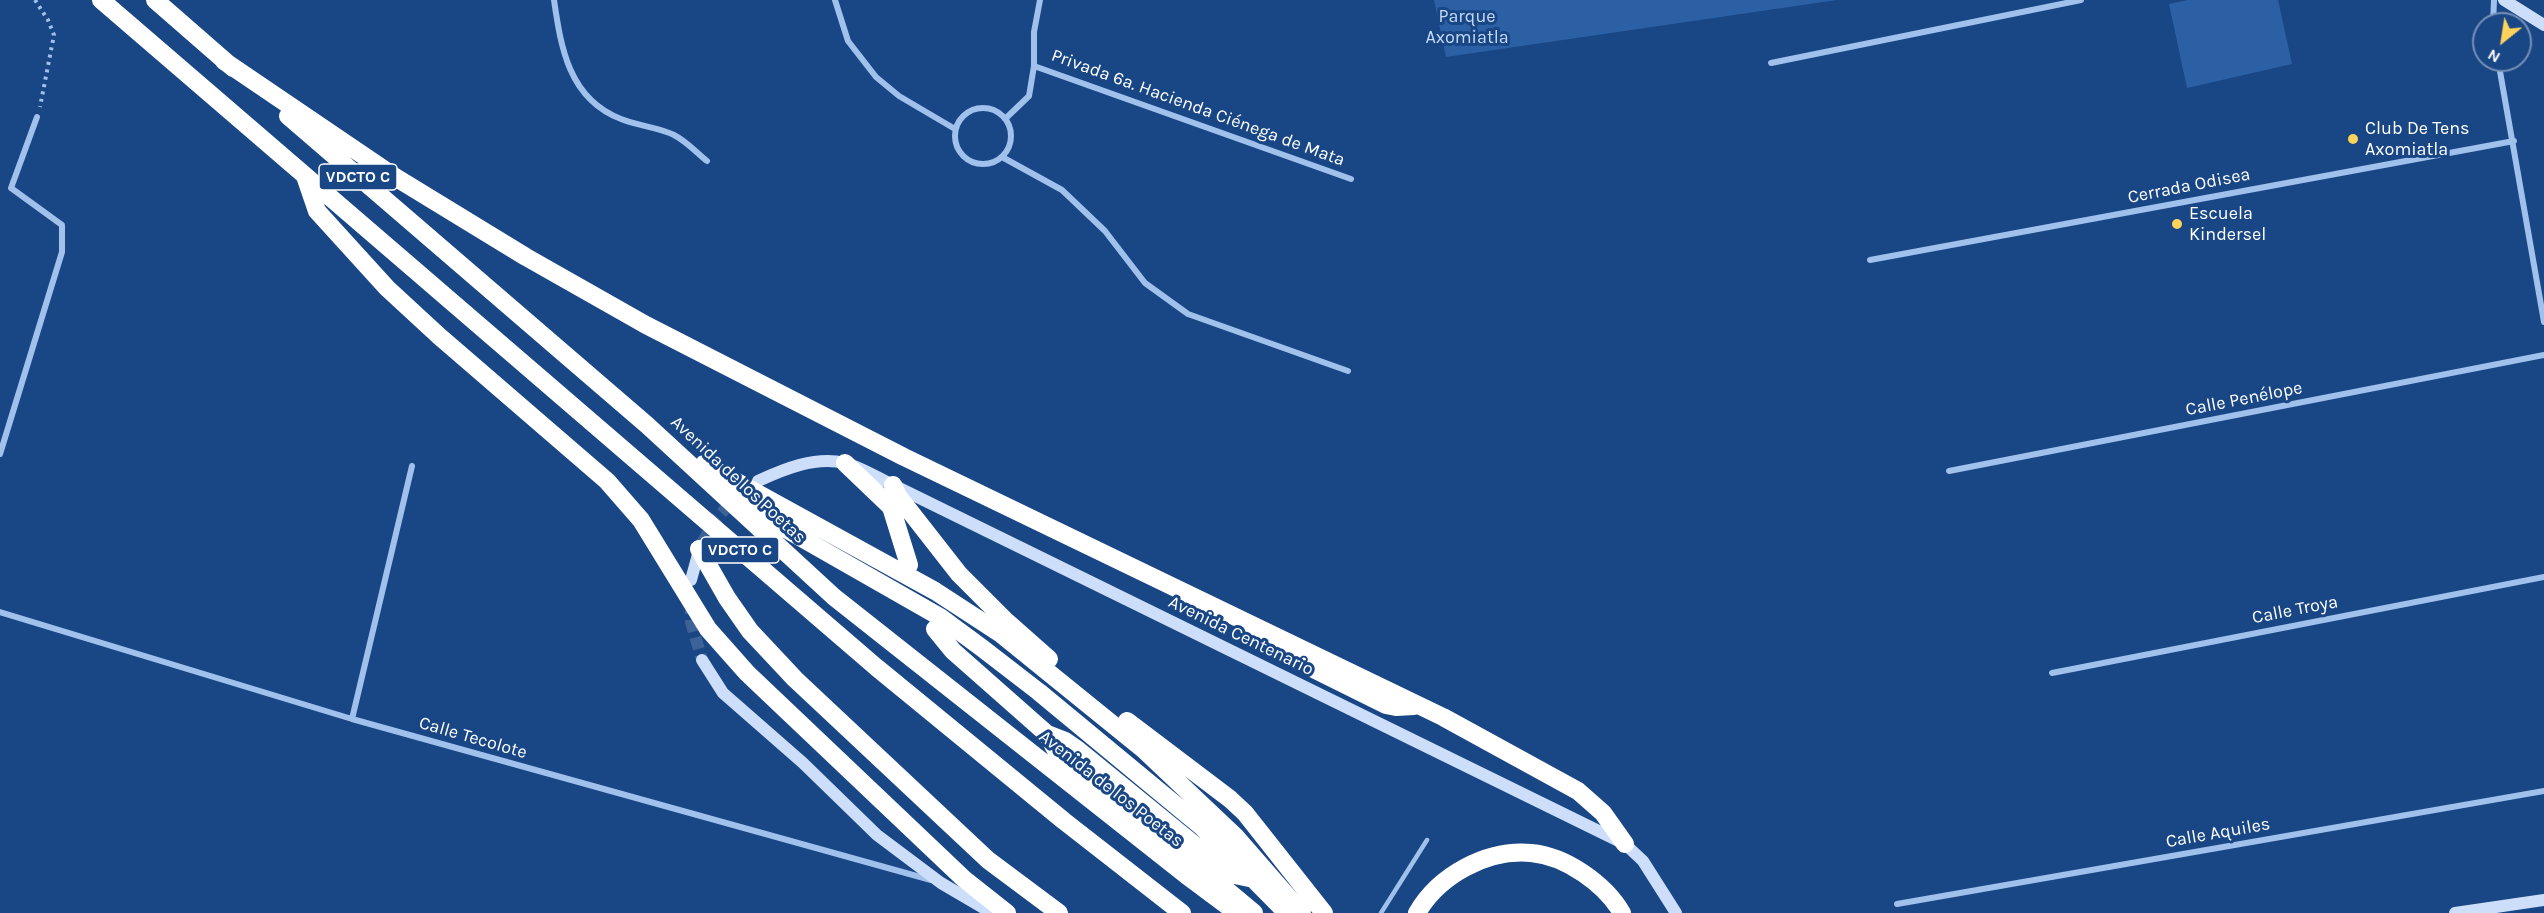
<!DOCTYPE html>
<meta charset="utf-8">
<style>
body{margin:0}
#map{position:relative;width:2544px;height:913px;overflow:hidden;background:#194685;font-family:Karla,sans-serif}
canvas{display:block}
.north{position:absolute;left:2472px;top:12px;width:60px;height:60px;box-sizing:border-box;background:#194685;border:2px solid #7590b6;border-radius:50%;rotate:210deg;font-size:16px;font-weight:700;line-height:24px;text-align:center;color:#fff}
.north::after{content:'';display:block;margin:auto;width:21px;height:27px;background:#ffd25b;clip-path:polygon(50% 0,100% 100%,50% 72%,0 100%)}
</style>
<div id="map">
<canvas width="2544" height="913"></canvas>
<div class="north">N</div>
</div>
<script>
const g = document.querySelector('canvas').getContext('2d');
g.lineJoin = 'round';
function fill(path, color) {
  g.fillStyle = color;
  g.fill(path, 'evenodd');
}
function trace(path, color, width, dash) {
  g.strokeStyle = color;
  g.lineWidth = width;
  g.lineCap = dash ? 'butt' : 'round';
  g.setLineDash(dash || []);
  g.stroke(path);
}
function write(font, color, halo, rows, align = 'center') {
  g.font = font + ' Karla,sans-serif';
  g.lineWidth = 6;
  g.setLineDash([]);
  g.textBaseline = 'middle';
  g.strokeStyle = halo;
  g.fillStyle = color;
  for (const [text, x, y, turn = 0] of rows) {
    g.save();
    g.translate(x, y);
    g.rotate((+turn || 0) * Math.PI / 180);
    g.textAlign = isNaN(turn) ? turn : align;
    if (halo) g.strokeText(text, 0, 0);
    g.fillText(text, 0, 0);
    g.restore();
  }
}
const green = new Path2D(`
 M1434 0H1837L1446 57Z
 M2188 0H2278L2292 64 2187 88 2169 4Z`);
const secondaryTunnel = new Path2D(`
 M702 543 716 519 735 498
 M691 602V622L702 660`);
const path = new Path2D(`
 M35 0 48 20 54 35 40 107`);
const lane = new Path2D(`
 M1381 913 1427 840`);
const street = new Path2D(`
 M554 0C561 48 569 99 621 119 638 126 658 127 674 135 686 141 697 153 707 161
 M835 0 848 41 876 77 899 96 955 129
 M2493 24 2494 0
 M2498 60 2544 322
 M1771 63 2081 0
 M1034 66 1351 179
 M955 136a28 28 0 1 1 56 0a28 28 0 1 1-56 0Z
 M1005 119 1029 96 1034 66V32L1040 0
 M1002 157 1062 190 1105 231 1145 283 1188 314 1348 371
 M1870 260 2514 141
 M0 454 62 252V225L11 188 37 117
 M1949 471 2544 355
 M0 612 352 719 931 880
 M2052 673 2544 577
 M352 719 412 466
 M1897 904 2544 791`);
const secondary = new Path2D(`
 M2504 0 2544 25
 M758 481C784 469 815 456 845 463 861 467 878 478 893 485L1625 844 1643 861 1676 913
 M691 580 700 547
 M702 660 723 693 803 763 877 835 941 883 992 913
 M2455 913 2544 900`);
const highway = new Path2D(`
 M101 0 876 667 1064 821 1182 913
 M155 0 233 68
 M224 61 395 177 526 257 646 325 904 457 1443 717 1578 791 1603 813 1625 844
 M288 116 647 425 834 597 1186 875 1237 913
 M305 176 317 211 387 288 439 336 607 481 641 520 708 629 747 673 964 879 1007 913
 M845 463 891 507 909 565
 M704 464 935 591 1001 634 1143 749 1235 836 1302 913
 M729 485 777 524 940 617 982 648 1039 692 1201 826 1287 913
 M893 485 898 496 959 574 1006 621 1049 659
 M699 549 727 598 750 631 795 679 988 860 1059 913
 M935 629 953 651 1047 734 1065 741 1078 750 1230 874 1254 879
 M1256 631 1273 649 1386 705 1396 707 1414 706
 M1127 721 1230 799 1245 813 1324 913
 M1047 734 1060 758 1193 862 1254 913
 M1417 913C1439 875 1487 849 1531 853 1566 856 1605 884 1622 913`);
const markers = [
 [2353,139,6,"#ffd25b"],
 [2177,224,6,"#ffd25b"]
];
const shields = [
 [358,177,78],
 [740,550,78]
];
const shieldNames = [
 ["VDCTO C",358,177],
 ["VDCTO C",740,550]
];
const parkNames = [
 ["Parque",1467,17],
 ["Axomiatla",1467,38]
];
const streetNames = [
 ["Privada 6a. Hacienda Ciénega de Mata",1198,108,20],
 ["Cerrada Odisea",2189,186,-11],
 ["Calle Penélope",2244,399,-11],
 ["Avenida de los Poetas",738,480,43],
 ["Calle Troya",2295,610,-11],
 ["Avenida Centenario",1241,636,26],
 ["Calle Tecolote",473,738,16],
 ["Avenida de los Poetas",1111,789,38],
 ["Calle Aquiles",2218,833,-10]
];
const poiNames = [
 ["Club De Tens",2365,129],
 ["Axomiatla",2365,150],
 ["Escuela",2189,214],
 ["Kindersel",2189,235]
];
fill(green, '#2c60a4');
trace(secondaryTunnel, '#3c6297', 12, [12, 6]);
trace(path, '#9fc1ec', 4, [3, 4.5]);
trace(lane, '#9fc1ec', 4.5);
trace(street, '#9fc1ec', 6);
trace(secondary, '#ccdef9', 12);
trace(highway, '#fff', 18);
for (const [x, y, r, color] of markers) {
  const dot = new Path2D();
  dot.arc(x, y, r, 0, 2 * Math.PI);
  g.fillStyle = color;
  g.fill(dot);
  trace(dot, '#194685', 2);
}
for (const [x, y, w] of shields) {
  const box = new Path2D();
  box.roundRect(x - w / 2, y - 13, w, 26, 4.5);
  g.fillStyle = '#194685';
  g.fill(box);
  trace(box, '#fff', 1.5);
}
write('bold 16px', '#fff', null, shieldNames);
write('18px', '#c5dbf9', '#194685', parkNames);
write('18px', '#fff', '#194685', streetNames);
write('18px', '#fff', '#194685', poiNames, 'left');
</script>
